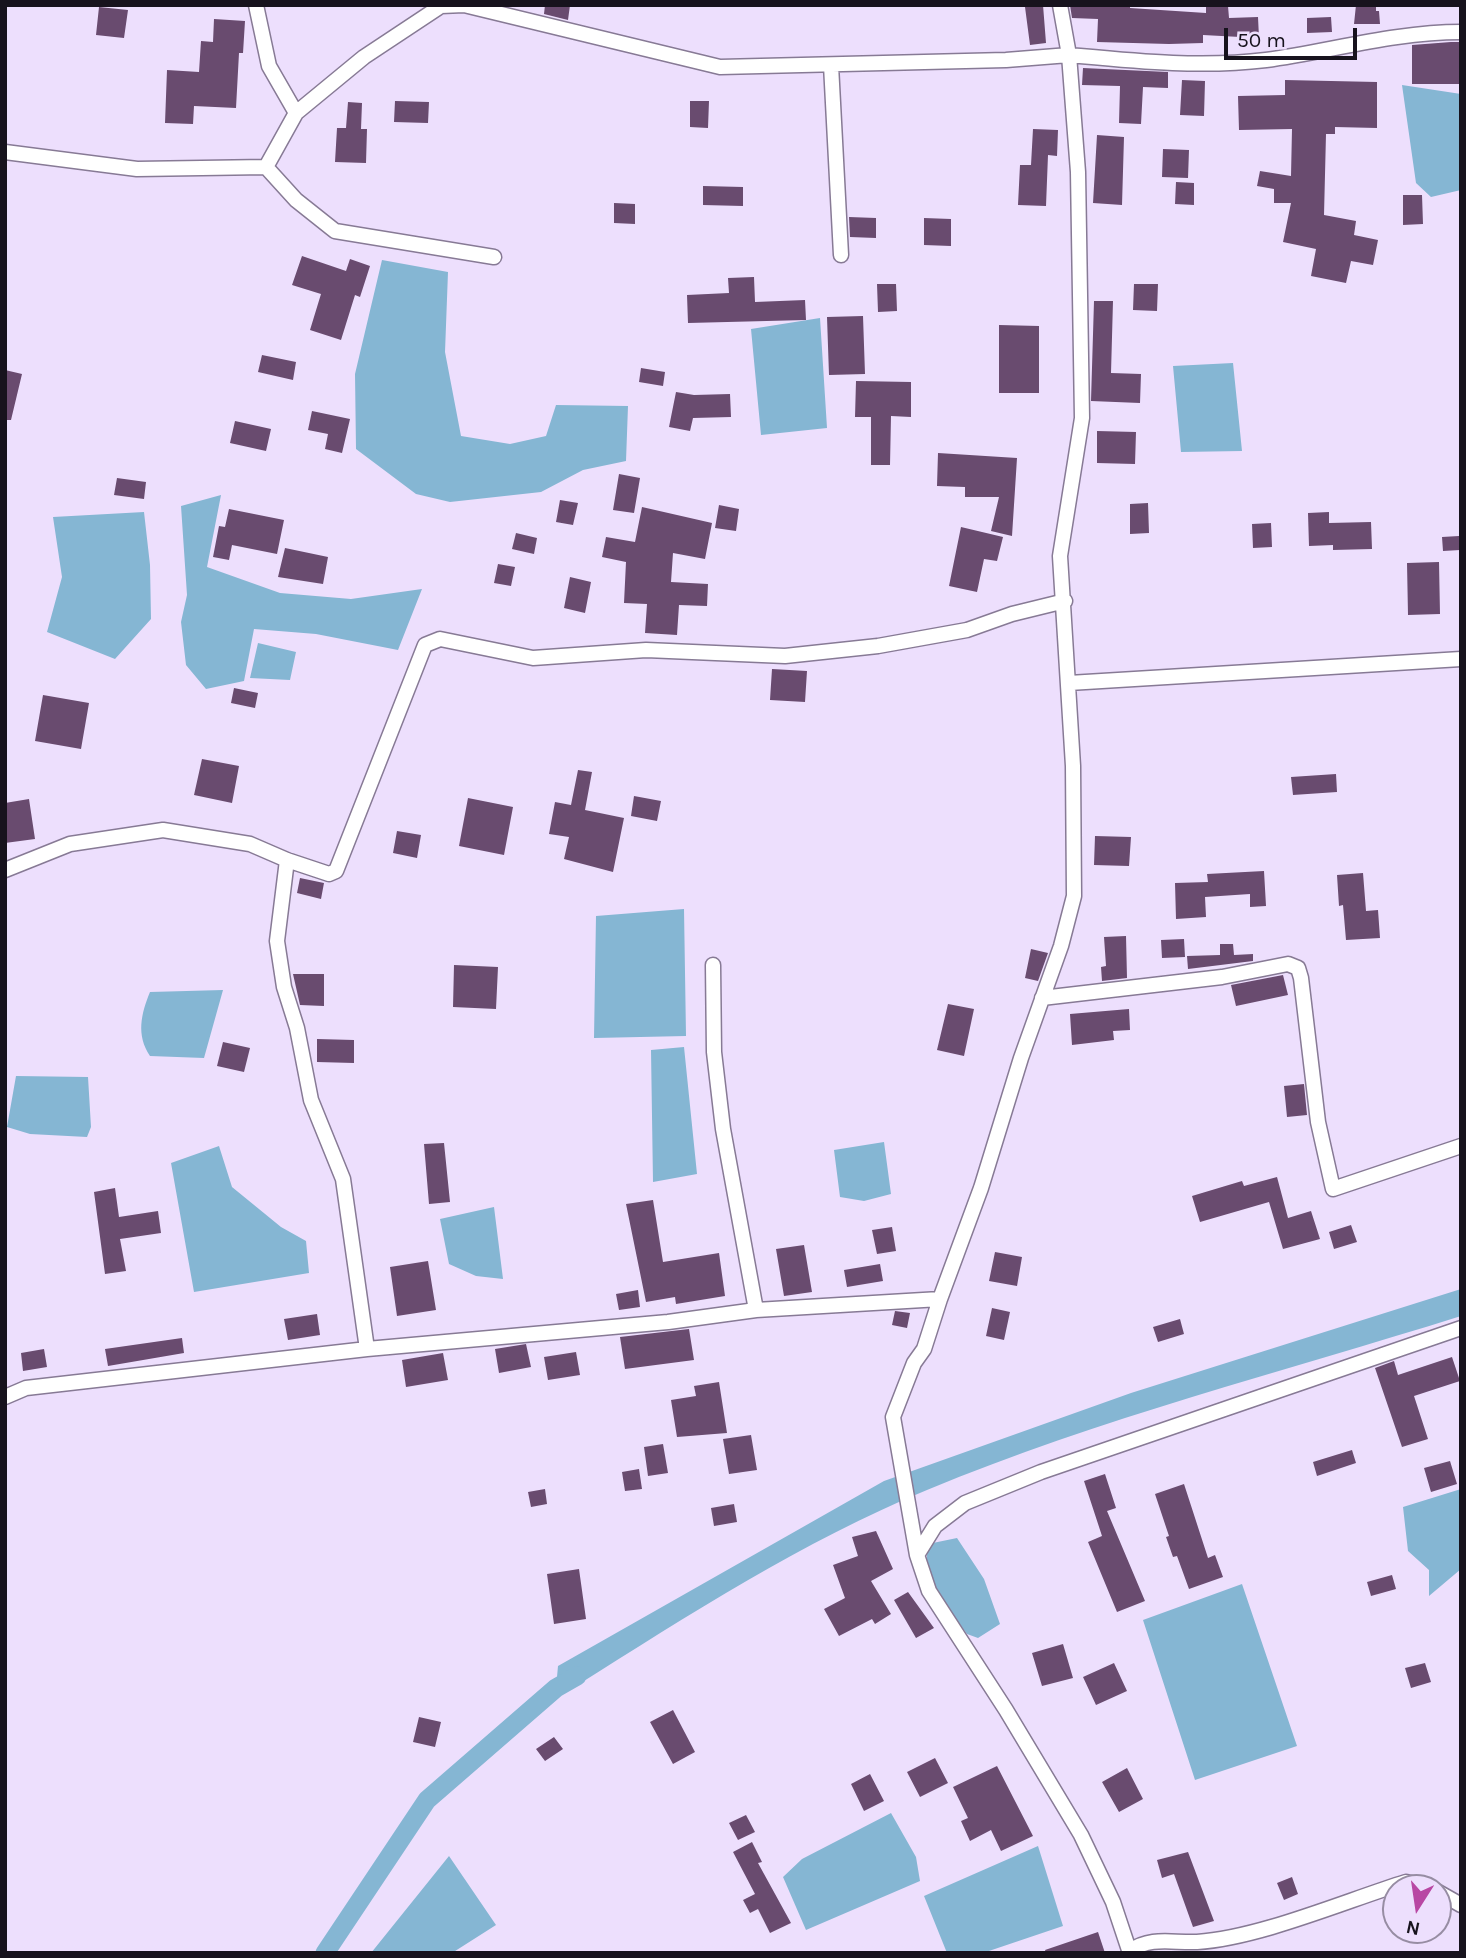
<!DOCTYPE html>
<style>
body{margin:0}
#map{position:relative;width:1466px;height:1958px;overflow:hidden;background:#eddffd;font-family:Karla,sans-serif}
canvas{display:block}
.frame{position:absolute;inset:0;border:7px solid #17131d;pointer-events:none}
.north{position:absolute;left:1382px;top:1874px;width:70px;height:70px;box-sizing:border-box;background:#eddffd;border:2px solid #978da3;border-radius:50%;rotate:192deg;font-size:19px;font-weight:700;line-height:28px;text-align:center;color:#17131d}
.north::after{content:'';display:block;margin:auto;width:24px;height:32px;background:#b847a3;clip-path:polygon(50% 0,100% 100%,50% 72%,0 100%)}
.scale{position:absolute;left:1224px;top:28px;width:133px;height:32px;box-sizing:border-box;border:4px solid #17131d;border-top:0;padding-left:9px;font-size:21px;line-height:24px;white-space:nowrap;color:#17131d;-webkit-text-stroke:5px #eddffd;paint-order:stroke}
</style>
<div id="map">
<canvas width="1466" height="1958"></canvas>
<div class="frame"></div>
<div class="north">N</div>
<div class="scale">50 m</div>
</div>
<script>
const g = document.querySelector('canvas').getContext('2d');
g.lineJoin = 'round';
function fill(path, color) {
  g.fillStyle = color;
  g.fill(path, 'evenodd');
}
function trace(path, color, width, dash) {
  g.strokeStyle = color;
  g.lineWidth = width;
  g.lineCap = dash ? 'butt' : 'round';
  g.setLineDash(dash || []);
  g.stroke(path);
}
const water = new Path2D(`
 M1402 85 1461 94V190L1431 197 1416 183Z
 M382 260 448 272 445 352 461 436 510 444 546 436 556 405 628 406 626 461 583 470 541 492 450 502 416 494 356 449 355 374Z
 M820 318 827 428 761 435 751 329Z
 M1233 363 1242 451 1181 452 1173 366Z
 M221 495 207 567 280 593 351 599 422 589 398 650 316 634 254 629 244 681 206 689 186 665 181 622 187 595 181 506Z
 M144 512 150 565 151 619 115 659 47 632 62 577 53 517Z
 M258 643 296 652 290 680 250 678Z
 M684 909 686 1036 594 1038 596 916Z
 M223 990 204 1058 150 1056C136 1035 141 1014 150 992Z
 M684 1047 697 1174 653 1182 651 1050Z
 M16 1076 88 1077 91 1127 87 1137 30 1134 7 1127Z
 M884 1142 891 1194 864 1201 840 1197 834 1150Z
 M219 1146 232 1187 281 1227 306 1241 309 1273 194 1292 171 1163Z
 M494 1207 503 1279 476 1276 449 1264 440 1219Z
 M1461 1289V1316C1283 1372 1100 1418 927 1490 803 1541 689 1615 576 1686L556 1688 558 1666 884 1481 1131 1393Z
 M1461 1489V1569L1429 1596V1570L1408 1551 1403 1507Z
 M957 1538 984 1579 1000 1624 978 1638 967 1634 925 1578 928 1544Z
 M1242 1584 1297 1746 1195 1780 1143 1620Z
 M891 1813 916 1857 920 1881 806 1930 783 1877 802 1859Z
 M1038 1846 1063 1926 983 1953H947L924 1896Z
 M449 1856 496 1925 452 1953H371Z`);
const canal = new Path2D(`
 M325 1953 427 1800 556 1688 577 1676`);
const building = new Path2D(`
 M545 5H570L568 20 544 14Z
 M1043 5 1046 43 1030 45 1025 7Z
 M1070 5H1130V8L1206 13V7L1228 6 1229 18 1258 17 1259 38 1203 35V43L1169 44 1097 42 1098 19 1072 18Z
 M1356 5H1376V11H1379L1380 24H1354Z
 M99 7 128 10 124 38 96 35Z
 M1331 17 1332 32 1307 33V18Z
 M214 19 245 21 243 53H239L236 108 194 106 193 124 165 123 167 70 199 72 201 41 213 42Z
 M1451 42H1461V84H1412V45Z
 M1083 68 1168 72V88L1143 87 1141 124 1119 123 1120 86 1082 85Z
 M1182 80 1205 81 1204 116 1180 115Z
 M1285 80 1377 82V128L1335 127V134H1326L1324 215 1356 221 1354 235 1378 240 1373 265 1351 261 1346 283 1311 276 1316 249 1283 242 1291 203H1274V189L1257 186 1260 171 1291 176 1292 129 1239 130 1238 96 1285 95Z
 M395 101 429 102 428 123 394 122Z
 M690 101H709L708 128 690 127Z
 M348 102 362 103 361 129H367L366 163 335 162 337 128H346Z
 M1033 129 1058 130 1057 156 1048 155 1046 206 1018 205 1020 165H1031Z
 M1097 135 1124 137 1122 205 1093 203Z
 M1163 149 1189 150 1188 178 1162 177Z
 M1176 182 1194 183V205L1175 204Z
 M703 186 743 187V206L703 205Z
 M1403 195H1422L1423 224 1403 225Z
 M614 203 635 204V224L614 223Z
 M849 217 876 218V238L850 237Z
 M924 218 951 219V246L924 245Z
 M302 256 346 271 350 259 370 266 360 297 355 295 341 340 310 330 321 294 292 285Z
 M754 277 755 302 805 300 806 320 688 323 687 295 729 293 728 278Z
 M877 284H896L897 311 878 312Z
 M1134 284H1158L1157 311 1133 310Z
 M1094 301H1113L1111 373 1141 374 1140 403 1091 401Z
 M863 316 865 374 829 375 827 317Z
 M999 325 1039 326V393H999Z
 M262 355 296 362 293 380 258 372Z
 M641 368 665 372 663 386 639 382Z
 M5 370 22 374 11 420H5Z
 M856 381 911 382V417L891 416 890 465H871V417H855Z
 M676 392 694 395 730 394 731 417 693 418 690 431 669 427Z
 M312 411 350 419 342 453 325 449 328 434 308 430Z
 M235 421 271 429 266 451 230 443Z
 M1097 431 1136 432 1135 464 1097 463Z
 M938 453 1017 458 1012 536 991 531 999 497H965V487L937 486Z
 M619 474 640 478 634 513 613 510Z
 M117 478 146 482 144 499 114 495Z
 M560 500 578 503 573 525 556 522Z
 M1148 503 1149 533 1130 534V504Z
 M719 505 739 509 736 531 715 528Z
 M642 507 712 523 705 559 673 553 671 582 708 584 707 606 679 605 677 635 645 633 647 604 624 603 626 562 602 557 606 537 635 542Z
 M229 509 284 520 277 554 232 545 229 560 213 557 219 526 225 527Z
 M1329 512V523L1371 522 1372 549 1333 550V545L1309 546 1308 513Z
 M1271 523 1272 547 1253 548 1252 524Z
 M961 527 1003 537 997 561 984 559 977 592 949 586Z
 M516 533 537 538 534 554 512 549Z
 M1459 536 1460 550 1443 551 1442 537Z
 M285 548 328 557 323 584 278 577Z
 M1439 562 1440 614 1408 615 1407 563Z
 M498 564 515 567 511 586 494 583Z
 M570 577 591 582 585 613 564 608Z
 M772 669 807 671 805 702 770 700Z
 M234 688 258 693 255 708 231 703Z
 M43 695 89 703 81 749 35 741Z
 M202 759 239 766 232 803 194 795Z
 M578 770 592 772 585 810 624 818 613 872 564 859 569 837 549 834 555 802 571 805Z
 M1336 774 1337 792 1293 795 1291 777Z
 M634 796 661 801 657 821 631 816Z
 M468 798 513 807 504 855 459 846Z
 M29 799 35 839 5 843V803Z
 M397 831 421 835 417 858 393 853Z
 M1095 836 1131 837 1129 866 1094 865Z
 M1264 871 1266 906 1250 907V894L1205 897 1206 917 1176 919 1175 883 1208 882 1207 874Z
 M1363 873 1366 911 1378 910 1380 938 1346 940 1343 905 1339 906 1337 875Z
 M300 878 324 883 321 899 297 893Z
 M1126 936 1127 978 1102 981 1101 967 1106 966 1104 937Z
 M1184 939 1185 957 1162 958 1161 940Z
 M1220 944H1233L1234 955 1253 954V961L1188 969 1187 956 1220 955Z
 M1031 949 1048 953 1038 981 1025 978Z
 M454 965 498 967 496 1009 453 1007Z
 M293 974H324V1006L300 1005Z
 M1283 975 1288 995 1236 1006 1231 985Z
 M948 1004 974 1009 964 1056 937 1050Z
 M1129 1009 1130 1030 1113 1031 1114 1040 1072 1045 1070 1014Z
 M317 1039 354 1040V1063L317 1062Z
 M223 1042 250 1048 244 1072 217 1066Z
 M1304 1084 1307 1115 1287 1117 1284 1086Z
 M444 1143 450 1202 429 1204 424 1144Z
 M1277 1177 1288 1218 1311 1211 1320 1239 1283 1249 1269 1202 1200 1222 1192 1196 1242 1181 1244 1186Z
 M115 1188 119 1217 158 1211 161 1233 120 1239 126 1271 105 1274 94 1192Z
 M653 1200 663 1262 719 1253 725 1296 676 1304 675 1297 646 1302 626 1204Z
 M1351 1225 1357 1242 1334 1249 1329 1232Z
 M892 1227 896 1251 877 1254 872 1230Z
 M804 1245 812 1292 784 1296 776 1249Z
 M995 1252 1022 1257 1017 1286 989 1281Z
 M428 1261 436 1310 397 1316 390 1267Z
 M880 1264 883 1281 847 1287 844 1270Z
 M638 1290 640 1307 619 1310 616 1294Z
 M992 1308 1010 1312 1004 1340 986 1336Z
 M895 1311 910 1313 907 1328 892 1325Z
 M317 1314 320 1335 288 1340 284 1319Z
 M1180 1319 1184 1334 1158 1342 1153 1327Z
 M689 1329 694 1360 625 1369 620 1337Z
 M182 1338 184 1353 108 1366 105 1349Z
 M526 1344 531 1367 499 1373 495 1349Z
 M44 1349 47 1367 23 1371 21 1353Z
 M576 1352 580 1375 548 1380 544 1357Z
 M443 1353 448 1380 406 1387 402 1360Z
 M1452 1357 1460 1381 1414 1396 1428 1439 1402 1447 1375 1368 1394 1361 1398 1375Z
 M719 1382 727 1433 677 1437 671 1400 696 1396 694 1386Z
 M751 1435 757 1470 729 1474 723 1439Z
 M663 1444 668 1473 648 1476 644 1447Z
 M1352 1450 1356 1463 1317 1476 1313 1462Z
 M1450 1461 1457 1484 1431 1492 1424 1468Z
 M639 1469 642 1489 625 1491 622 1472Z
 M1105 1474 1116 1508 1107 1511 1145 1601 1117 1612 1088 1542 1102 1536 1084 1481Z
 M1184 1484 1208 1558 1215 1555 1223 1577 1189 1589 1177 1556 1173 1557 1166 1537 1169 1536 1155 1494Z
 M545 1489 547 1504 531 1507 528 1492Z
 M734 1504 737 1522 714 1526 711 1508Z
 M876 1531 893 1569 871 1581 891 1614 875 1624 872 1619 839 1636 824 1609 845 1598 833 1565 858 1556 852 1537Z
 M579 1569 586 1619 554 1624 547 1574Z
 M1392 1575 1396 1589 1371 1596 1367 1582Z
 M908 1592 934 1628 916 1638 894 1600Z
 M1063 1644 1073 1678 1042 1686 1032 1653Z
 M1114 1663 1127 1691 1096 1705 1083 1677Z
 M1425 1663 1431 1682 1411 1688 1405 1668Z
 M673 1710 695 1752 673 1764 650 1722Z
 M419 1717 441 1722 435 1747 413 1742Z
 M554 1737 563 1749 545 1761 536 1749Z
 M935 1758 948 1783 920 1797 907 1772Z
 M997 1766 1033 1836 1001 1851 991 1830 970 1841 961 1821 968 1818 953 1787Z
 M1127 1768 1143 1799 1119 1812 1102 1782Z
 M870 1774 884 1801 864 1811 851 1784Z
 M746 1815 755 1832 738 1840 729 1823Z
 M752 1842 762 1862 758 1863 791 1923 770 1933 758 1909 750 1913 743 1900 755 1894 733 1852Z
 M1188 1852 1214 1921 1193 1927 1174 1874 1162 1878 1157 1860Z
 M1292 1877 1298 1894 1284 1900 1277 1883Z
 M1098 1932 1105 1953H1046L1045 1950Z`);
const street = new Path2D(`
 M256 5 269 66 296 113
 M1060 5 1069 55C1134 61 1200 68 1266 60 1331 51 1395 32 1461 32
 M831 65 841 255
 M5 152 137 169 266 167 296 200 335 231 494 257
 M1069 683 1461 659
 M287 860 277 941 284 987 297 1028 311 1100 343 1179 367 1349
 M5 870 70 844 163 830 250 844 287 860 329 874 336 871 425 645 440 639 533 658 646 650 785 656 878 646 967 630 1012 614 1065 601
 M713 965 714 1052 723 1129 756 1310
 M1042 998 1222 977 1288 964 1298 968 1301 978 1318 1122 1333 1189 1461 1146
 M940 1299 924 1349 914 1363 893 1417 917 1555 929 1591 1006 1710 1081 1835 1113 1902 1130 1953
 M5 1397 26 1388 367 1349 668 1322 756 1310 940 1299 981 1188 1021 1058 1061 946 1074 896 1073 766 1060 556 1082 418 1078 172 1069 55 1006 60 720 67 464 5 441 6 364 57 296 113 266 167
 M917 1555 935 1526 965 1503 1041 1472 1461 1328
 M1438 1892 1461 1905
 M1130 1951C1151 1936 1172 1943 1197 1942 1259 1938 1345 1901 1406 1882L1431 1888`);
fill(water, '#85b6d3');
trace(canal, '#85b6d3', 19);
fill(building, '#694b6f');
trace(street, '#877a95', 17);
trace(street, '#fff', 14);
</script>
